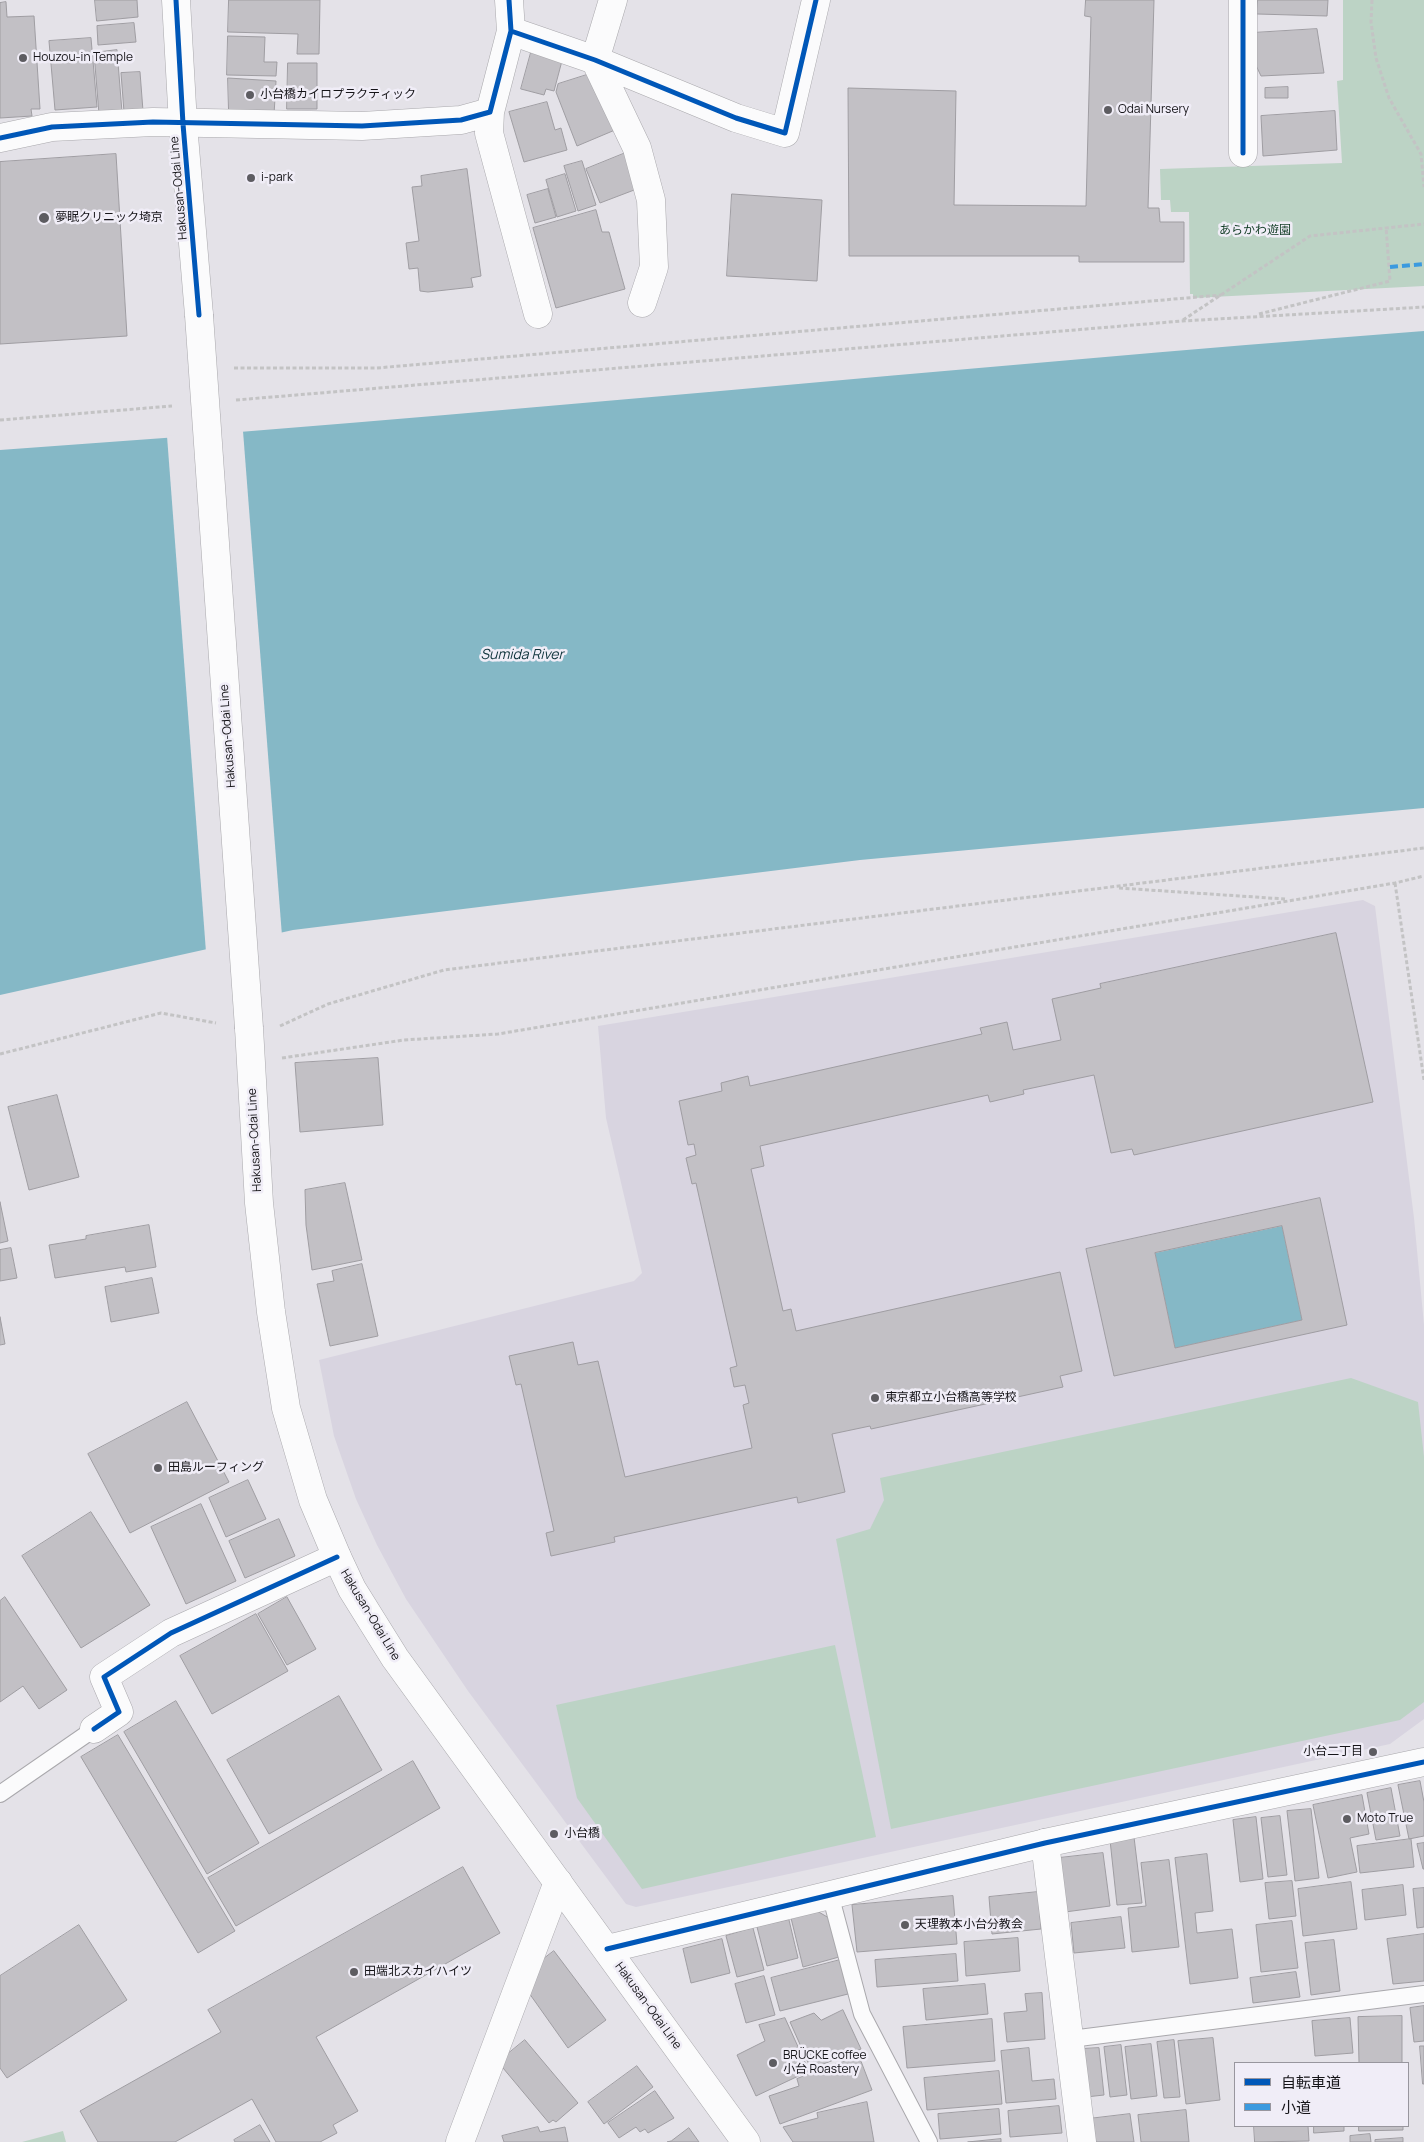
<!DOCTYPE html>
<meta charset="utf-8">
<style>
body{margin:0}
#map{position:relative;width:1424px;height:2142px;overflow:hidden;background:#e4e2e8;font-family:Manrope,"Noto Sans JP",sans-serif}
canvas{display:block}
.legend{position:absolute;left:1234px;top:2062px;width:175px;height:65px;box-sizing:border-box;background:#f0edf7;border:1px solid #98969e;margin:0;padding:6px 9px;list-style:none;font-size:15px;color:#151418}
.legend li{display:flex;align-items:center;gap:10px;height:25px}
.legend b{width:25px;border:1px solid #98969e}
</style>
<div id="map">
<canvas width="1424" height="2142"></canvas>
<ul class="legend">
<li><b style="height:6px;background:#0057b8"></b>自転車道</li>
<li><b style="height:6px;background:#3b9adf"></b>小道</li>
</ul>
</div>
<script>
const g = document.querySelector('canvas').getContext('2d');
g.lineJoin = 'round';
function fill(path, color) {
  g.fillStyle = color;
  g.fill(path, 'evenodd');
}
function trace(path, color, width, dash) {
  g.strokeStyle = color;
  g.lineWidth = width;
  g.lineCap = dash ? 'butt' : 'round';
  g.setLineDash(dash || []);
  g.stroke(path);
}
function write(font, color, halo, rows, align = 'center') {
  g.font = font + ' Manrope,"Noto Sans JP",sans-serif';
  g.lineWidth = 5;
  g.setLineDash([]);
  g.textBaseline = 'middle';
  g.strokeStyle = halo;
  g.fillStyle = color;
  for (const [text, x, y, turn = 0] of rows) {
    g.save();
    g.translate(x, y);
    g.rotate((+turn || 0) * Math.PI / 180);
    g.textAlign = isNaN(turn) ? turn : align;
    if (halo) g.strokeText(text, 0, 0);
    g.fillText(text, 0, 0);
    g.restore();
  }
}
const built = new Path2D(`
 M1363 900 1375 906 1414 1218 1424 1325V1719L1390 1744 636 1907 626 1904 468 1691 406 1599 377 1545 356 1499 334 1436 319 1360 634 1281 642 1273 606 1118 598 1026Z`);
const green = new Path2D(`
 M1343 0H1424V286L1193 298V294H1190L1189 212H1171L1170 200H1161L1160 169 1342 163 1337 81 1343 80Z
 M1351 1378 1418 1402 1424 1457V1702L1400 1720 891 1829 836 1539 870 1529 884 1500 880 1478Z
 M835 1645 876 1837 642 1889 577 1798 556 1705Z
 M63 2131 66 2142H22Z`);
const water = new Path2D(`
 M1424 331V808L860 860 293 930 0 995V450C475 417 949 367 1424 331Z
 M1282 1226 1302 1320 1175 1348 1155 1253Z`);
const pier = new Path2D(`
 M243 431 282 936 206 952 167 436Z`);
const building = new Path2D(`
 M95 0H137L138 17 97 21Z
 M229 0H320L319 54H297L298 34 228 32Z
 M1086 0H1154L1148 208H1159L1160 222H1184V262H1079V256H849L848 88 956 91 954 205 1086 206 1091 17 1085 16Z
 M1258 0H1328L1327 16 1257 14Z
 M6 2 7 17 34 16 40 109H31L32 116 0 118V3Z
 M134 23 136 42 98 45 97 26Z
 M1317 29 1324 73 1261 76 1253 59 1252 33Z
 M228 36 265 37 264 62H277L276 76 227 75Z
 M91 38 97 107 55 110 49 41Z
 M532 49 563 57 554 91 546 89 544 95 521 89Z
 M117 50 122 112 99 114 94 53Z
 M288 63H317V109H287Z
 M140 72 143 111 124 112 121 73Z
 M593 73 615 130 577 146 556 92 558 84Z
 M228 78 276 81 274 115 229 112Z
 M1288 87V98H1265V88Z
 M547 102 555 130 561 128 567 150 524 162 509 112Z
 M1335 111 1337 150 1263 156 1261 116Z
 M628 152 642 187 600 203 586 169Z
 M116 154 127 336 0 344V162Z
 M582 161 596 205 578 211 564 166Z
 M467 169 481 276 471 278 473 287 428 292 420 291 418 268 409 269 406 243 419 241 412 187 422 186 421 176Z
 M565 174 576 211 557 217 546 180Z
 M548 189 556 217 535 223 527 195Z
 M732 194 822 200 817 281 727 276Z
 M596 210 602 232H609L625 289 556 308 533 228Z
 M1336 933 1373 1102 1134 1155 1132 1149 1111 1153 1094 1075 1023 1090 1024 1094 990 1102 988 1095 760 1146 764 1166 751 1169 783 1311 791 1309 796 1331 1060 1272 1082 1371 1060 1376 1063 1387 871 1429 870 1426 832 1434 845 1492 798 1503 797 1497 614 1537 615 1542 551 1556 546 1533 554 1531 521 1384 516 1385 509 1356 573 1342 578 1365 598 1361 625 1477 752 1448 743 1405 749 1403 745 1385 734 1387 730 1368 737 1366 696 1183 692 1184 686 1158 696 1155 694 1144 688 1145 679 1101 722 1091 721 1083 748 1076 750 1086 982 1034 980 1028 1007 1022 1013 1050 1061 1040 1052 999 1101 988 1100 984Z
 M378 1058 383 1125 300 1132 295 1063Z
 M57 1095 79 1177 29 1190 8 1107Z
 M345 1183 362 1260 312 1270 306 1225 305 1190Z
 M1320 1198 1347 1325 1114 1376 1086 1249ZM1282 1226 1302 1320 1175 1348 1155 1253Z
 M0 1202 8 1241 0 1243Z
 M149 1225 156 1267 126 1272 125 1267 55 1278 49 1245 86 1239V1236Z
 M11 1248 17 1278 0 1281V1250Z
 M362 1264 378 1336 330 1346 317 1284 334 1281 332 1271Z
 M152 1278 159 1313 111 1322 105 1287Z
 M0 1317 5 1344 0 1345Z
 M187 1402 229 1482 130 1533 88 1454Z
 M248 1480 266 1519 226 1537 209 1498Z
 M201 1504 236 1581 186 1604 151 1527Z
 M91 1512 150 1605 81 1648 22 1556Z
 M279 1519 295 1556 245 1578 229 1541Z
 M5 1597 67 1690 39 1709 23 1686 0 1702V1601Z
 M287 1597 316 1649 287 1665 258 1614Z
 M256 1614 288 1671 212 1714 180 1656Z
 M339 1696 382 1770 269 1834 227 1760Z
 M176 1701 259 1843 207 1874 124 1732Z
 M118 1735 235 1931 198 1953 81 1757Z
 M413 1761 440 1808 236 1926 208 1878Z
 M1420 1781 1424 1802V1836L1409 1839 1398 1785Z
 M1391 1788 1400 1836 1376 1840 1367 1793Z
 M1362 1795 1369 1834 1350 1838 1357 1872 1328 1878 1313 1805Z
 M1311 1809 1319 1878 1295 1881 1287 1811Z
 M1280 1816 1287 1875 1268 1877 1261 1818Z
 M1256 1817 1263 1879 1240 1882 1233 1820Z
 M1134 1837 1142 1903 1117 1905 1110 1840Z
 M1411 1839 1414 1867 1360 1873 1357 1846Z
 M1424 1843V1869H1423L1417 1844Z
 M1103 1853 1110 1906 1065 1912 1059 1858Z
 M1207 1854 1213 1911 1195 1913 1197 1933 1232 1929 1238 1978 1190 1984 1175 1858Z
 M1169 1860 1179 1947 1132 1952 1128 1908 1146 1906 1141 1863Z
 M463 1867 500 1933 316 2037 358 2111 333 2125 337 2133 320 2142H276L252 2099 175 2142H98L80 2111 221 2032 208 2010Z
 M1292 1881 1296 1916 1269 1919 1265 1883Z
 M1351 1882 1357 1929 1303 1936 1298 1889Z
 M1403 1885 1406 1915 1365 1920 1362 1890Z
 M1424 1888V1927L1417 1928 1413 1889Z
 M1038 1892 1041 1929 992 1934 989 1897Z
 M953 1896 957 1944 857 1952 852 1905Z
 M817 1911 829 1918 839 1957 803 1967 791 1918Z
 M1121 1917 1125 1948 1074 1953 1071 1923Z
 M789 1920 798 1958 767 1966 757 1927Z
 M1292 1921 1298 1968 1261 1972 1256 1925Z
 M79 1925 127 2000 7 2078 0 2068V1976Z
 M753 1928 764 1970 737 1977 726 1936Z
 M1424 1934V1981L1393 1984 1387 1939Z
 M1018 1938 1020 1971 966 1976 964 1942Z
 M722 1939 730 1973 691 1983 683 1949Z
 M1334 1940 1340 1991 1311 1995 1305 1943Z
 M554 1951 606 2020 568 2048 529 1993 537 1964Z
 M956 1954 958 1981 877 1987 875 1960Z
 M840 1960 848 1994 780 2011 771 1978Z
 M1296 1972 1300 1997 1253 2003 1250 1978Z
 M764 1976 775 2015 746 2023 735 1984Z
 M985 1984 988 2014 926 2020 923 1989Z
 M1042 1993 1045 2039 1007 2042 1004 2013 1027 2011 1025 1994Z
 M1424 2006V2041L1414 2042 1410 2008Z
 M843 2010 861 2049 811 2069 790 2022 814 2013 821 2020Z
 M1402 2016V2063H1359L1358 2017Z
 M785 2018 809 2071 756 2096 737 2055 765 2041 759 2025Z
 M1350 2018 1353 2053 1315 2056 1312 2021Z
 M992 2019 995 2061 907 2068 903 2027Z
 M1213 2038 1220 2100 1186 2104 1178 2041Z
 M525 2040 578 2103 556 2122 553 2120 549 2123 498 2062Z
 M1174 2040 1180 2097 1164 2098 1157 2042Z
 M1151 2044 1157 2096 1131 2099 1125 2047Z
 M1121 2045 1127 2095 1110 2097 1104 2047Z
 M1420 2046H1424V2084H1423Z
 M1029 2048 1032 2081 1054 2079 1056 2099 1006 2103 1001 2051Z
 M1099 2048 1104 2095 1086 2097 1081 2049Z
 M859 2056 872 2090 780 2124 769 2096 799 2086 797 2079Z
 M637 2066 653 2087 604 2124 588 2102Z
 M999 2071 1002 2104 927 2110 924 2078Z
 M655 2091 674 2118 648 2133 645 2129 640 2132 636 2127 619 2138 608 2123Z
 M867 2102 874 2142H793L783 2127 818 2118 817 2113Z
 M1059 2106 1062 2133 1010 2137 1008 2111Z
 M999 2109 1001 2134 940 2139 938 2114Z
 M1186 2110 1189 2142H1141L1138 2115Z
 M1130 2114 1134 2142H1091L1088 2119Z
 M260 2125 270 2142H235L234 2140Z
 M1254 2126H1308L1309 2141 1255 2142Z
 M1314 2126H1344V2131L1314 2133Z
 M1359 2126H1403V2130L1359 2131Z
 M538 2127 540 2132 565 2127 568 2142H504L502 2136Z
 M689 2128 699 2142H667L671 2141Z
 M1370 2134 1371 2142H1350V2136Z
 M1403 2138V2142H1375V2140Z
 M1001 2139V2142H968Z`);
const path = new Path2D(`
 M1372 0 1371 22 1376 58 1389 98 1421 154 1424 187
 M1259 314 1390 281 1386 227
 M1183 320 1310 236 1424 224
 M234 368H377L1221 295
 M236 400 1182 321 1424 307
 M0 420 172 406
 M1395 883 1424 1080
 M1119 888 1285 899
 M280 1026 328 1004 444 970 1424 848
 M0 1054 161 1013 216 1023
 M282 1058 404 1040 498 1034 1395 883 1424 876`);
const service = new Path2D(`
 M0 1794 94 1729
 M830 1894 862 2014 929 2142
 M1071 2039 1424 1994`);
const minor = new Path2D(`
 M613 0 595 60 637 148 651 200 654 267 642 303
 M1243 0V153
 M511 31 595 60 736 118 785 133 816 0
 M490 112 489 133 538 314
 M0 138 52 127 153 122 362 126 461 120 490 112 511 31 509 0
 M94 1729 119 1712 104 1677 171 1633 337 1557
 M1045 1843 1082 2142
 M460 2142 558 1882`);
const tertiary = new Path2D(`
 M607 1949 1045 1843 1424 1762`);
const secondary = new Path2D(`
 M176 0 183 124 199 315
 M249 1028 259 1203 271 1312 286 1408 313 1500 337 1557 352 1589 395 1658 746 2142`);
const secondaryBridge = new Path2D(`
 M199 315 249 1028`);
const quiet = new Path2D(`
 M1390 267 1424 264`);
const cycleway = new Path2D(`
 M176 0 183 124 199 315
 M1243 0V153
 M511 31 595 60 736 118 785 133 816 0
 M0 138 52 127 153 122 362 126 461 120 490 112 511 31 509 0
 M94 1729 119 1712 104 1677 171 1633 337 1557
 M607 1949 1045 1843 1424 1762`);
const markers = [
 [23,58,5,"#5d5c61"],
 [250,95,5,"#5d5c61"],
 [1108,110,5,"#5d5c61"],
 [251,178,5,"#5d5c61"],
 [44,218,6,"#5d5c61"],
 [875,1398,5,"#5d5c61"],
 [158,1468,5,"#5d5c61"],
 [1373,1752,5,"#5d5c61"],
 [1347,1819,5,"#5d5c61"],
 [554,1834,5,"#5d5c61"],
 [905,1925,5,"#5d5c61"],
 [354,1972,5,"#5d5c61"],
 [773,2063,5,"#5d5c61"]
];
const poiNames = [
 ["Houzou-in Temple",33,58],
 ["小台橋カイロプラクティック",260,95],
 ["Odai Nursery",1118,110],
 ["i-park",261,178],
 ["夢眠クリニック埼京",55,218],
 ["東京都立小台橋高等学校",885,1398],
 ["田島ルーフィング",168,1468],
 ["小台二丁目",1363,1752,"right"],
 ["Moto True",1357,1819],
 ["小台橋",564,1834],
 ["天理教本小台分教会",915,1925],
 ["田端北スカイハイツ",364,1972],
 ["BRÜCKE coffee",783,2056],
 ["小台 Roastery",783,2070]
];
const streetNames = [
 ["Hakusan-Odai Line",179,188,-95],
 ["Hakusan-Odai Line",228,736,-94],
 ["Hakusan-Odai Line",255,1140,-93],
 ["Hakusan-Odai Line",370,1615,59],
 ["Hakusan-Odai Line",648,2006,54]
];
const parkNames = [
 ["あらかわ遊園",1255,231]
];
const waterNames = [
 ["Sumida River",522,655]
];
fill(built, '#d8d4e0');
fill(green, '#bcd3c5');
fill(water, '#85b8c6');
fill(pier, '#e4e2e8');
fill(building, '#c2c0c5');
trace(building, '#9f9da2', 1);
trace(service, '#a9a8ac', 18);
trace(minor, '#a9a8ac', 29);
trace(tertiary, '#a9a8ac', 29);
trace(secondary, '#a9a8ac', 29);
trace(path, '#c3c3c4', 3, [4, 2.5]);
trace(service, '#fbfbfc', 16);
trace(minor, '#fbfbfc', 28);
trace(tertiary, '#fbfbfc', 28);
trace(secondary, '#fbfbfc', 28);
trace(secondaryBridge, '#a9a8ac', 29, []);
trace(secondaryBridge, '#fbfbfc', 28);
trace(quiet, '#3b9adf', 4, [8, 4]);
trace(cycleway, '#0057b8', 5);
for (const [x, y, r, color] of markers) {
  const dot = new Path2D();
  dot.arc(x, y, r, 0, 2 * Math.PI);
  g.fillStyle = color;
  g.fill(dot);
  trace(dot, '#f0edf7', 2);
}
write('12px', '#151418', '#f0edf7', poiNames, 'left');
write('12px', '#151418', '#f0edf7', streetNames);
write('12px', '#123d25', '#f0edf7', parkNames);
write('italic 14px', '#0e333b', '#f0edf7', waterNames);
</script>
